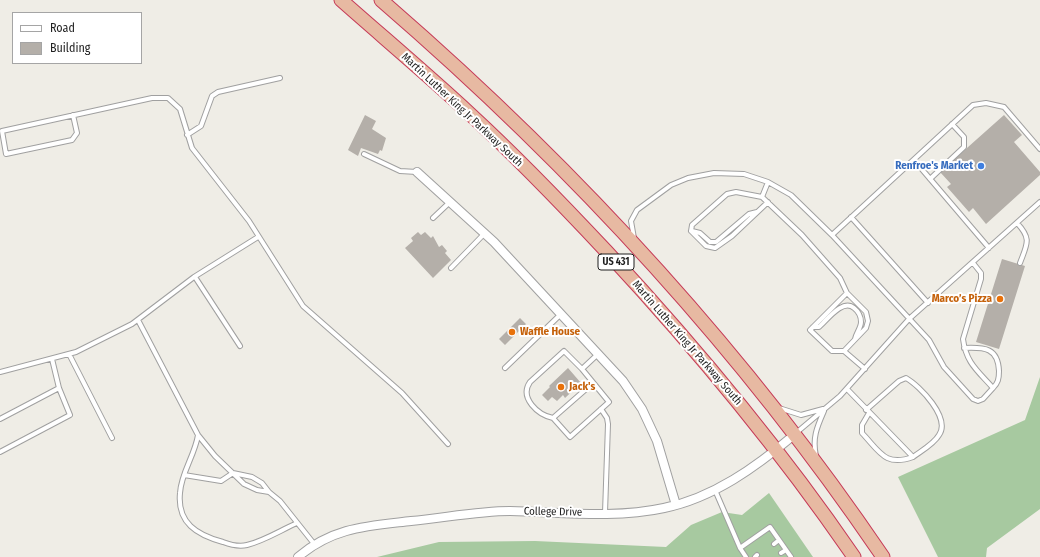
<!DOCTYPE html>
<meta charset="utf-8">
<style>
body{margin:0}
#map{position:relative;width:1040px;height:557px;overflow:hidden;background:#efede6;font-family:"Fira Sans Condensed",sans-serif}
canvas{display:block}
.legend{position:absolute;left:12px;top:12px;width:130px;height:52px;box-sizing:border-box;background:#fff;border:1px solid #a5a5a5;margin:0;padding:5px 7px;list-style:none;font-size:12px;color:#1f1f1f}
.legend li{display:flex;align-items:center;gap:8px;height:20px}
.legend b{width:20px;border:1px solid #a5a5a5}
</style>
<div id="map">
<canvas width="1040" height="557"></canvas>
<ul class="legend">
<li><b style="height:5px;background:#fff"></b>Road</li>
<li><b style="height:11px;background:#b4afa9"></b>Building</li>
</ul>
</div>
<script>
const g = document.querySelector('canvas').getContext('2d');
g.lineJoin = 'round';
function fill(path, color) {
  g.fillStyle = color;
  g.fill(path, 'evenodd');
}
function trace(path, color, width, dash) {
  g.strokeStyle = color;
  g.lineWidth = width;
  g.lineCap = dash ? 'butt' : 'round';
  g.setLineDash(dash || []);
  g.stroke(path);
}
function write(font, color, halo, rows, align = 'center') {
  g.font = font + ' "Fira Sans Condensed",sans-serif';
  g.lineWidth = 4;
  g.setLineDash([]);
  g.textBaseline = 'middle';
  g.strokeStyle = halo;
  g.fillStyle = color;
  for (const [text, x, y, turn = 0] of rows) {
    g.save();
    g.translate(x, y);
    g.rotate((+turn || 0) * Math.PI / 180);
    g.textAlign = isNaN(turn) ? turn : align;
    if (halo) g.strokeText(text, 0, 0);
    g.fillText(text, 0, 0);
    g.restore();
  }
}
const forest = new Path2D(`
 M1040 377V509L987 548 986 557H938L898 477 1025 420Z
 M769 493 813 557H377L439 542 535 541 666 547 691 525 722 512 742 515Z`);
const building = new Path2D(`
 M365 115 376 121 372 129 386 138 382 151 380 150 378 154 361 148 358 156 348 150Z
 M1004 115 1022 135 1014 142 1040 172V175L986 224 973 208 969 212 947 187 951 184 940 172Z
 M418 232 421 235 425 232 431 238 433 236 439 247 442 245 447 251 445 253 451 260 433 278 405 248 413 241 411 238Z
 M1002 259 1025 266 999 349 976 342Z
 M520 318 526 324 505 345 499 339Z
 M568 368 581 383 565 398 563 395 557 401 552 397 548 401 542 395 550 387 549 386Z`);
const service = new Path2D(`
 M73 115 77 133 72 140 6 154 2 131 152 98H168L180 109 192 148 249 221 303 306 402 393 448 444
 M187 135 201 126 212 96 218 92 280 78
 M364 154 400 171 417 172
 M914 160 989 248
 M930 179 964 147V137L952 124
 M762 197 802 235 840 278 847 293 866 312 868 321 866 328 844 351
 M851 217 928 303
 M433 218 451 201
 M1017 223C1032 239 1027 244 1020 263
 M691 231 692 225 727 194 736 192 762 197 768 182
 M691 231 706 246 715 248 732 236 768 202
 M692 231 700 233 710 242H716L749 214 757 212
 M634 238 631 221 637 210 671 185 688 178 714 173 744 174 768 182 791 195 832 235
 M973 263 981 273V279L963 339C966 363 978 371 993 388L983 399 978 401 973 399 944 367 929 340 832 235 973 105 986 103 1004 107 1040 149
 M451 268 485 233
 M195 277 240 346
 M847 293 810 330 832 351H844L865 369
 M138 320 198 435 215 456 244 484 257 490 269 492
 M813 327H819C827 320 843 298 854 308 859 312 861 316 861 322 861 328 856 333 855 339
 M964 348C985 347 998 348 999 371 999 379 998 383 993 388
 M69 354 112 438
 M505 368 561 314
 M582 369 598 354
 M0 372 76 352 132 324 194 277 258 237
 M847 389 913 457C921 451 934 444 939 435 951 418 920 386 906 378L899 381 866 410
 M779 408 801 415 823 409
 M601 409 607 418 608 424 605 513
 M869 413 862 425V433C880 452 885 467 913 457
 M553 418 570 437 609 402 582 369 564 351 530 382C519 398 538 415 553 418L593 383
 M0 419 59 388
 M796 433 840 396 909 319 1040 202
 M198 435C195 455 181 473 180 493 177 523 197 535 223 542 231 545 239 547 247 545 264 541 281 530 297 523
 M0 452 70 415 59 388 52 359
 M816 456C812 438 817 427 824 411
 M184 475 221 481 233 473 252 477 262 483 269 492 280 501 315 545
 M715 490 740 548 746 557
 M774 544 779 540
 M740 548 770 527 791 557
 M781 553 786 550
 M755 557 757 555`);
const minor = new Path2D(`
 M417 172 494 242 623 381 642 409 657 441 676 505
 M298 557C333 527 368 526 411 521 444 518 478 511 510 511 561 512 614 519 664 508 713 498 756 467 794 435`);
const trunk = new Path2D(`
 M341 0C384 38 428 75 470 114 518 158 563 205 607 252 696 348 780 449 854 557
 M381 0C571 164 742 349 883 557`);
const markers = [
 [981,166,4,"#3f7fe0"],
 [1000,299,4,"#e8710a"],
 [512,332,4,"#e8710a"],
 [561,387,4,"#e8710a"]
];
const shields = [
 [616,262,36]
];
const shieldNames = [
 ["US 431",616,262]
];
const streetNames = [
 ["Martin Luther King Jr Parkway South",462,110,43],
 ["Martin Luther King Jr Parkway South",687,343,49],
 ["College Drive",553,512,1]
];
const shopNames = [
 ["Renfroe's Market",973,166]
];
const foodNames = [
 ["Marco’s Pizza",992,299,"right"],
 ["Waffle House",520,332],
 ["Jack's",569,387]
];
fill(forest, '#a7c9a0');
fill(building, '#b4afa9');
trace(service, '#a0a0a0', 6);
trace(minor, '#a0a0a0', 10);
trace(trunk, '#c63a58', 15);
trace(service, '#fff', 4);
trace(minor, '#fff', 8);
trace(trunk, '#e7b9a2', 13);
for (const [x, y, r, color] of markers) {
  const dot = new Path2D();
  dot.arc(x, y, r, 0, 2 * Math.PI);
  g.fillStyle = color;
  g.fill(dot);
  trace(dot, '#fff', 1.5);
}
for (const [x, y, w] of shields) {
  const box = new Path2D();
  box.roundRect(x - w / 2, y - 8, w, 16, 3);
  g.fillStyle = '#fff';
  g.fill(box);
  trace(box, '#1f1f1f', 1);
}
write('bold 10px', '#1f1f1f', null, shieldNames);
write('11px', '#1f1f1f', '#fff', streetNames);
write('bold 11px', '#366cbe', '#fff', shopNames, 'right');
write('bold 11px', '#c56008', '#fff', foodNames, 'left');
</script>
